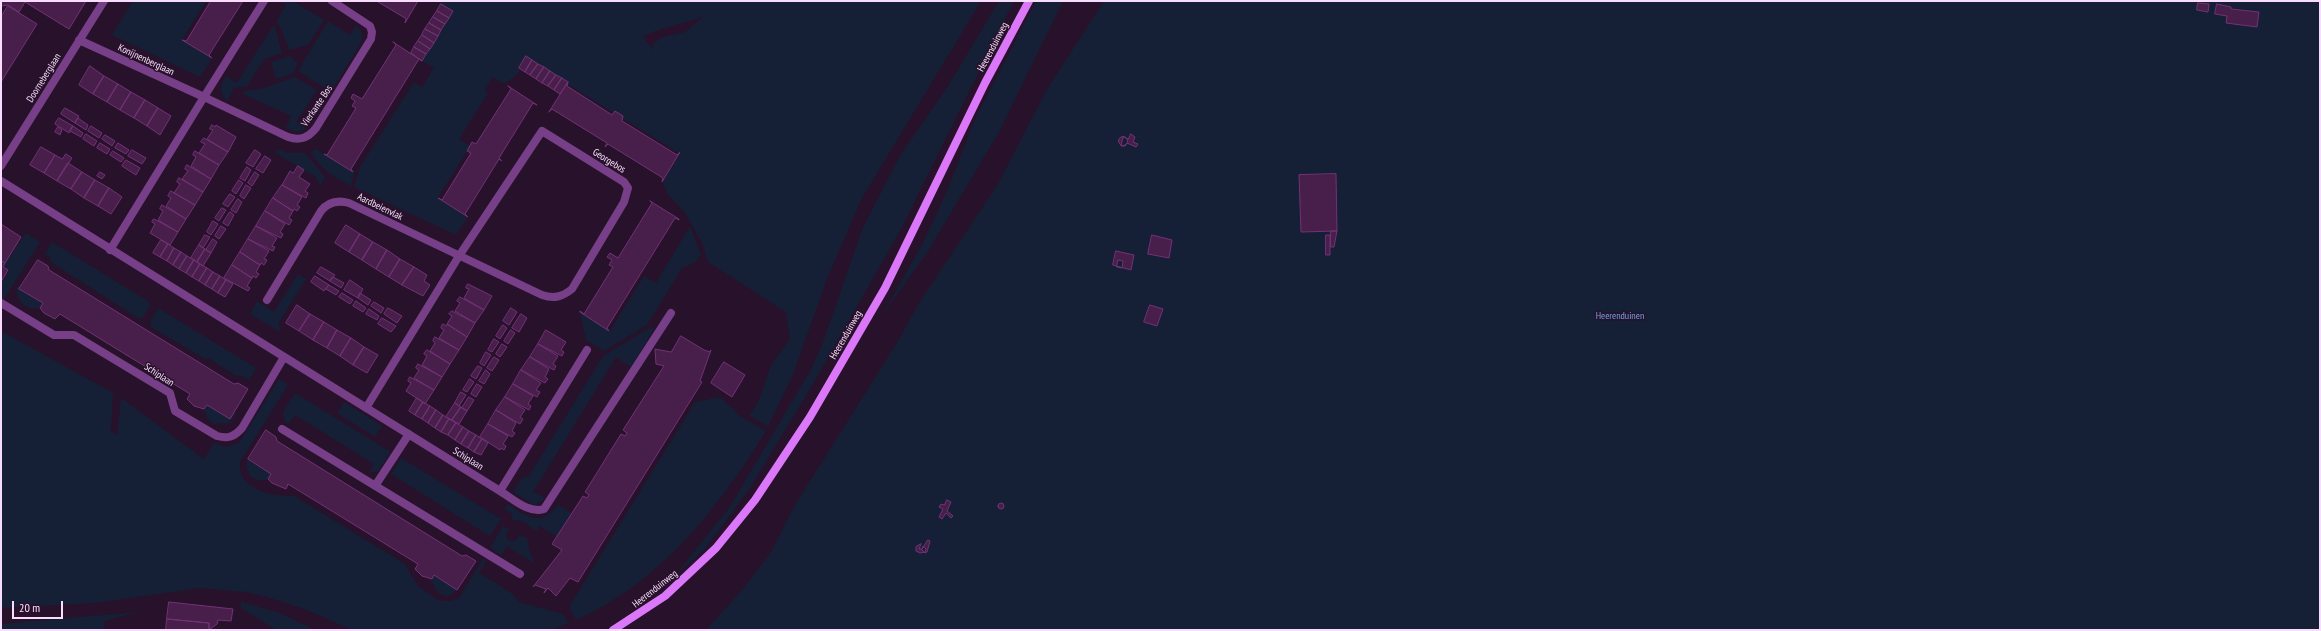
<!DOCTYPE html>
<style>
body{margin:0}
#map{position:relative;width:2321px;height:631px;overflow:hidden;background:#28122b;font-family:"PT Sans Narrow",sans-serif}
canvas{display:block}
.frame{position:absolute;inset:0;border:2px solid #f9ddfe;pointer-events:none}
.scale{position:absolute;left:12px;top:601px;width:51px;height:18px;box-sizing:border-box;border:2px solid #f9ddfe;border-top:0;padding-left:5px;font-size:12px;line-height:14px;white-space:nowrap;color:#f9ddfe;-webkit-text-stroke:3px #28122b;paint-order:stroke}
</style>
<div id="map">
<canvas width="2321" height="631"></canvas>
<div class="frame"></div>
<div class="scale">20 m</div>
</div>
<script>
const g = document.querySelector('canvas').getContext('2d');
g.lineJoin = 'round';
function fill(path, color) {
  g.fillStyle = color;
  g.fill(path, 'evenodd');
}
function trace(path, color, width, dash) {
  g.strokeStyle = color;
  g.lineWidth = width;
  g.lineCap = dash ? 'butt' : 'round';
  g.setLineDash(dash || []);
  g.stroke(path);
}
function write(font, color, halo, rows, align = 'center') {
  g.font = font + ' "PT Sans Narrow",sans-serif';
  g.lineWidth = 3;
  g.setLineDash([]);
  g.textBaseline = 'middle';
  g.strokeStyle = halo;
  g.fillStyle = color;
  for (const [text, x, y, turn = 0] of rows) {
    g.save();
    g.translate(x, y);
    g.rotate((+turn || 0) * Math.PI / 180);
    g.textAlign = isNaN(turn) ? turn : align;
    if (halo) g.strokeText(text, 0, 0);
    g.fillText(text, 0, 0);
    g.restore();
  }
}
const green = new Path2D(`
 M133 1H206L182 40 212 58 200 77 112 35Z
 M280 1H293L324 20 308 45 289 50 279 24 276 22 286 5Z
 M436 1H981L862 198 827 279 792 377 768 426 749 416 758 403 771 365 790 339 786 312 708 262 702 243 684 211 668 195 664 186V180L680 154 527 59 518 74 504 84 493 77 485 90 488 93 459 139 470 146 438 198 468 217 456 235 354 187 360 167 414 82 422 87 434 68 422 61 453 11ZM703 17 685 32 662 37 652 45 653 50 643 36 658 30Z
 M999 1H1014L901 229 813 384 748 491 704 550 673 578 729 508 810 371 822 345 863 227 901 154 948 86Z
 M1036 1H1063L999 132 927 253 883 314 924 241 950 184 974 121Z
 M1104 1H2320V630H706L742 590 770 554 795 505 898 341 917 306 998 184 1046 91Z
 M328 21 350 35 357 25 362 34 361 43 331 92 298 71Z
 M273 26 275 27 282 53 264 59 247 86 234 88 227 101C219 93 220 85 226 76L237 83Z
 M290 56 298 63 292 74 276 79 271 62Z
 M295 77 317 90 296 122 307 129 296 132 286 128 291 116 243 94 244 91 264 88Z
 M278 149 287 153H305L325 177 320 186 316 177 275 153Z
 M316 149 353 172 355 170 351 186C333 177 320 168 310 152Z
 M690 226 701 254 696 262 682 268 647 325 604 351 586 340 580 312 610 331 644 276 656 283Z
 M26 233 40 242 4 299 1 300V283L9 271 3 267Z
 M52 242 151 303 143 318H138L51 262 50 257 45 254Z
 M298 274 306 279 279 322 280 332 250 314 257 301 274 312Z
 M17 286 43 303 40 308C25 311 15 300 17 286Z
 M158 308 256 368 249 380 240 375 236 376 208 358 205 359 151 327 150 322Z
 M651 327 654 329 631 367 616 357 533 492 544 497 543 500 534 505 513 492 522 478 529 476 603 356Z
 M1 331 113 393 111 429 109 430 117 435 121 398 204 459 214 443 225 447 239 443 279 379 288 385 240 462C237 490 273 497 294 496L405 564 417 585 439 601H450L459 598 483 559 486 561 479 573 513 594 519 602 563 614 568 623 553 630H352L307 610 267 597 246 592 200 588 95 603 1 608Z
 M295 393 391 452 377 472H369L374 464 295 415 288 424 285 422 283 412Z
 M720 397 740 416 766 431C719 507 661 582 576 620L569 607 695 402Z
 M344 402 382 426 375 437 337 413Z
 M207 405 230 419 234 412 237 414 229 423 214 424 207 418 204 409Z
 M401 458 501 519 490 536 391 474Z
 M248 459 271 474 268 479 259 481 250 476 246 466Z
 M508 504C526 516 541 528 558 505L572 513 557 537 540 526 538 530H534L525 522 513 520 511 513 504 509Z
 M503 526 509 529 506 536 508 540 516 541 519 535 527 538 530 553 534 560 532 562 507 546 501 555 490 548Z
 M434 575 457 590 449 596C438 596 433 589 432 579Z
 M241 602 280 613 315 630H276L241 608Z
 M138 612 105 621 104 630H1V624Z`);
const building = new Path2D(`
 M1 1H86L69 29 25 2 19 12 8 5 1 6Z
 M211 1H243L209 55 212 58 182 40 186 41Z
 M377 1H418L405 23 406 19Z
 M2198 3 2209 4 2208 12 2197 10Z
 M441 4 453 11 449 18 437 11Z
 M2217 4 2231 7V9L2259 12 2257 27 2226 23 2227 16 2215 14Z
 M8 6 37 24 1 82V17Z
 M437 11 449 18 445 24 433 17Z
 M433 17 445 24 441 30 429 23Z
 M429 23 441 30 438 36 425 29Z
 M425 29 438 36 434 43 422 35Z
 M422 35 434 43 430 49 418 41Z
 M418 41 430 49 426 54 414 47Z
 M393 42 422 61 419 59 351 169 353 172 324 154 327 155 356 108 352 106 355 101 351 98 353 94 362 99 396 45Z
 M414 47 426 54 422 61 411 53Z
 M526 56 532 60 525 72 519 68Z
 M532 60 538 64 530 75 525 72Z
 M538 64 544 67 536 79 530 75Z
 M90 66 104 76 93 94 79 85Z
 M544 67 550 71 542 83 536 79Z
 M550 71 556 75 548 86 542 83Z
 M556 75 562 78 554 90 548 86Z
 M104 76 118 84 107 102 93 94Z
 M562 78 568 82 560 94 554 90Z
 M568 82 567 86 612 115 615 111 623 116 622 121 677 155 680 152 662 182 663 178 608 144 605 147 607 143 552 109 549 112Z
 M118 84 131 92 120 110 107 102Z
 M508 86 537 105 533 103 499 158 502 161 499 159 465 214 468 217 438 198 442 200 471 153 467 151 472 142 476 144 511 89Z
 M131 92 145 100 134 118 120 110Z
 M145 100 158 108 147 126 134 118Z
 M65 108 79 116 75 123 61 114Z
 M158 108 171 116 160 135 147 126Z
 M59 118 73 126 69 133 55 124Z
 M78 118 88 125 86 130 75 123Z
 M212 125 215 127 216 125 236 137 228 152 207 139 213 130 210 129Z
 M73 126 83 133 81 137 70 131Z
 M91 126 102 133 99 138 88 131Z
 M58 127 62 130 60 135 55 132Z
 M86 134 97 141 94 146 83 139Z
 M1131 134 1135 137 1133 142 1138 144 1136 147 1127 143 1125 146H1121L1123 137 1128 139Z
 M105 135 115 141 112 146 102 139Z
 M1118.5 141a4.5 4.5 0 1 1 9 0a4.5 4.5 0 1 1-9 0Z
 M204 138 228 152 219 165 199 153 205 144 201 142Z
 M100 143 110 149 107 154 97 148Z
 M118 143 129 150 126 154 115 148Z
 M41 147 55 155 44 173 30 165Z
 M132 150 146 158 142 164 128 156Z
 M255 150 261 154 253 167 246 163Z
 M113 151 124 158 121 162 110 155Z
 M195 151 219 165 211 179 191 166 196 157 193 155Z
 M66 154 72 158 57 181 44 173 55 155 62 159Z
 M265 156 271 160 263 173 256 169Z
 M126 160 140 168 136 175 122 166Z
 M68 163 82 172 71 189 57 181Z
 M187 165 211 179 203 192 182 179 188 171 185 169Z
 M298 166 304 170 299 177 310 184 305 191 308 193 306 198 282 185 290 171 293 173Z
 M247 167 251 170 245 181 240 178Z
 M82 172 95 180 84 198 71 189Z
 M100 172 105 175 102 179 97 176Z
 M255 172 259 175 252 186 248 183Z
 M1336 174 1337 231 1301 232 1299 175Z
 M179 178 203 192 195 205 174 193 180 184 177 182Z
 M95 180 109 188 98 206 84 198Z
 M239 180 243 183 236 194 232 191Z
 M246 185 251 188 244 199 240 196Z
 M282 185 302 197 297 205 300 207 297 211 294 209 293 211 273 198Z
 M109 188 122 197 111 214 98 206Z
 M171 191 195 205 186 219 166 206 171 198 168 196Z
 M230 194 235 197 228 207 223 204Z
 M273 198 293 211 289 218 292 220 289 225 265 211Z
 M238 199 242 202 236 213 231 210Z
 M650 201 679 219V220L675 218 607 328 609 331 580 312V311L584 314 613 267 609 265 612 260 607 257 610 253 618 258 652 203Z
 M162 205 186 219 178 232 158 220 163 211 160 209Z
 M222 208 226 210 219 221 215 218Z
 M265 211 285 224 280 232 283 234 281 238 256 226Z
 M230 212 234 215 228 226 223 223Z
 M154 219 178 232 170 245 150 233 155 224 152 222Z
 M213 221 218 224 211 235 207 232Z
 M1 224 21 237 5 263 1 261Z
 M346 225 360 234 349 252 335 243Z
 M221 226 226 229 219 239 215 236Z
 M256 226 277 238 272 246 275 247 273 251 248 239Z
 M1331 231H1337L1334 247H1331Z
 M360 234 373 242 362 260 349 252Z
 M205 235 210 237 203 248 199 245Z
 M1152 235 1172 240 1169 258 1148 254Z
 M1326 235H1330V255H1326Z
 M213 239 217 242 211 253 206 250Z
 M248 239 269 251 264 259 267 260 264 265 261 263 260 265 240 252Z
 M161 240 168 244 160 257 153 253Z
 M373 242 387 250 376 269 362 260Z
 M168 244 174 248 167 261 160 257Z
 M199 245 205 249 197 262 191 258Z
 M174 248 181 252 173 265 167 261Z
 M205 249 211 253 203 266 197 262Z
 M387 250 400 259 389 277 376 269Z
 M1116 251 1134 255 1131 270 1113 265Z
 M181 252 187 256 179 269 173 265Z
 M240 252 260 265 256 272 259 274 256 278 253 276 252 278 232 265Z
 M187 256 194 260 186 273 179 269Z
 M400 259 414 267 402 285 389 277Z
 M38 260 48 266 49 270 234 384 238 383 248 389 230 419 207 405 204 409 194 406 187 399 190 394 60 314 55 319 44 313 40 308 43 303 19 289Z
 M194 260 200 264 192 277 186 273Z
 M1118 260 1123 261 1122 268 1117 267Z
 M1 261 5 263 3 267 8 270 1 282Z
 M200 264 207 268 199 281 192 277Z
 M232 265 252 278 247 286 250 288 248 291 224 278Z
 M321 267 335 275 330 281 317 273Z
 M414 267 427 275 424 281 430 285 423 296 402 285Z
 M207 268 213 272 205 285 199 281Z
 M213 272 220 276 212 289 205 285Z
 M220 276 226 280 218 293 212 289Z
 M315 276 329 285 324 291 311 282Z
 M333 277 344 283 341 288 330 281Z
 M226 280 233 284 225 297 218 293Z
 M350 280 363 289 358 298 344 290Z
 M468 284 492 296 484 310 464 298 469 289 466 288Z
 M329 285 339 291 336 295 326 289Z
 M342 293 353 300 350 304 339 297Z
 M360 293 371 300 368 305 358 298Z
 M460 297 484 310 475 323 455 311 460 303 457 301Z
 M356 301 366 308 363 312 353 306Z
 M374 302 384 308 381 313 371 306Z
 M297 305 310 314 299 331 286 323Z
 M1150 305 1163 309 1157 326 1144 322Z
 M388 308 402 316 397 323 384 314Z
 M511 308 517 312 509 325 503 321Z
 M369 309 379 316 377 320 366 314Z
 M452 311 475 323 467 337 447 324 452 316 449 314Z
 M310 314 324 322 313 340 299 331Z
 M521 314 527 318 519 332 512 328Z
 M382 318 396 326 391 332 378 324Z
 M324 322 337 330 327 348 313 340Z
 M443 324 446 326 447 324 467 337 459 350 439 338 444 330 441 328Z
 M503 325 507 328 500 339 496 336Z
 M337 330 351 338 340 356 327 348Z
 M511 330 515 333 508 344 504 341Z
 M546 330 566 342 561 350 564 352 562 356 538 344Z
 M681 336 704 350 710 352 711 350 700 381 702 382 578 582 570 578 556 596 548 588 544 593 546 589 535 585 533 587 562 550 552 544 583 496 587 498 589 495 585 492 621 434 625 436 627 433 623 430 664 366 656 364 655 349 671 352Z
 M435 337 459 350 450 364 430 351 435 343 433 341Z
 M351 338 364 347 353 365 340 356Z
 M494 339 499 342 492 352 488 350Z
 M502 344 507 347 500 357 496 354Z
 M538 344 558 356 553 364 556 366 554 370 530 357Z
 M364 347 378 355 367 373 353 365Z
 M427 350 450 364 442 377 422 365 427 356 424 354Z
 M486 352 491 355 484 366 480 363Z
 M494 357 499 360 492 371 487 368Z
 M530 357 549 369 545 377 548 379 545 383 521 370Z
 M724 362 745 375 732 397 711 383Z
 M418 364 442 377 434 390 414 378 419 370 416 368Z
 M478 366 482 368 476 379 471 376Z
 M486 370 490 374 484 384 479 381Z
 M521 370 541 383 536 390 540 392 537 397 513 384Z
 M410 377 434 390 425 404 406 391 411 383 408 381Z
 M470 379 474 382 467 392 463 390Z
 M477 384 482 387 476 397 471 394Z
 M513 384 533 396 528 404 531 406 529 410 505 397Z
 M461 392 466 395 459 406 455 403Z
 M469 397 474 400 467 411 462 408Z
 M505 397 525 410 520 417 523 419 520 424 496 410Z
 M417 398 423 402 415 415 409 411Z
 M423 402 430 406 422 419 415 415Z
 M455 403 461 407 452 420 446 417Z
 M430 406 436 410 428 423 422 419Z
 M461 407 467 411 459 424 452 420Z
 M436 410 443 415 435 428 428 423Z
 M496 410 516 423 512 431 515 433 512 437 488 424Z
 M443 415 449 419 441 432 435 428Z
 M449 419 456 423 448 435 441 432Z
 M456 423 463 427 455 440 448 435Z
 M488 424 508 436 503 444 506 446 504 450 501 448 500 450 480 437Z
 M463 427 469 431 461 444 455 440Z
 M266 430 276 437 277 441 462 556 466 555 476 561 457 590 434 575 432 579 422 576 415 569 418 564 288 484 286 489 272 483 268 479 271 474 248 459Z
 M469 431 476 435 468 448 461 444Z
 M476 435 482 439 474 452 468 448Z
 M482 439 488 443 481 455 474 452Z
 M947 500 951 502 947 511 953 516 951 518 946 513 942 519 939 517 943 509 939 507 941 504 944 505Z
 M998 506a3 3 0 1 1 6 0a3 3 0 1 1-6 0Z
 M928 540 930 541 927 552 925 553 922 550Z
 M921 544 919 549H922L923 546 926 549 925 552 920 553 916 551V547Z
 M169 602 233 609 231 621 218 620 217 624 209 630V623L167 619Z
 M167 619 209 623V630H166Z`);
const street = new Path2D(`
 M264 1 204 97 288 137C300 141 308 138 316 128L371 39 372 32 370 26 332 1
 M79 40 204 97 110 250
 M1 166 104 1
 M1 181 500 491 587 350
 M267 300 321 211C328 202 338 200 349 203L542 295C554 299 562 297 572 289L624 202 628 188 624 182 542 131 459 256 366 408
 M1 303 54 335H74L170 393 175 411 217 436C228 439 234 437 242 428L284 357
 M282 429 520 574
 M375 486 409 434
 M500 491C513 499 529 514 544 509L671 313`);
const secondary = new Path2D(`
 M613 630 665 596 716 548 755 500 810 417 885 288 985 83 1029 1`);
const streetNames = [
 ["Heerenduinweg",993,47,-62],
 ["Konijnenberglaan",146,60,25],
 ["Doorneberglaan",44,78,-58],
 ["Vierkante Bos",317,106,-56],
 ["Georgebos",609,161,32],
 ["Aardbeienvlak",380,207,26],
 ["Heerenduinweg",846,335,-60],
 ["Schiplaan",159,375,33],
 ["Schiplaan",468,459,32],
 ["Heerenduinweg",655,589,-38]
];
const parkNames = [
 ["Heerenduinen",1620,316]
];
fill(green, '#151f35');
fill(building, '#481f4b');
trace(building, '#723276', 1);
trace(street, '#773f88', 8);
trace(secondary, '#db78fa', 8);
write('10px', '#f9ddfe', '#28122b', streetNames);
write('10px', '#6aa5dd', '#28122b', parkNames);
</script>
